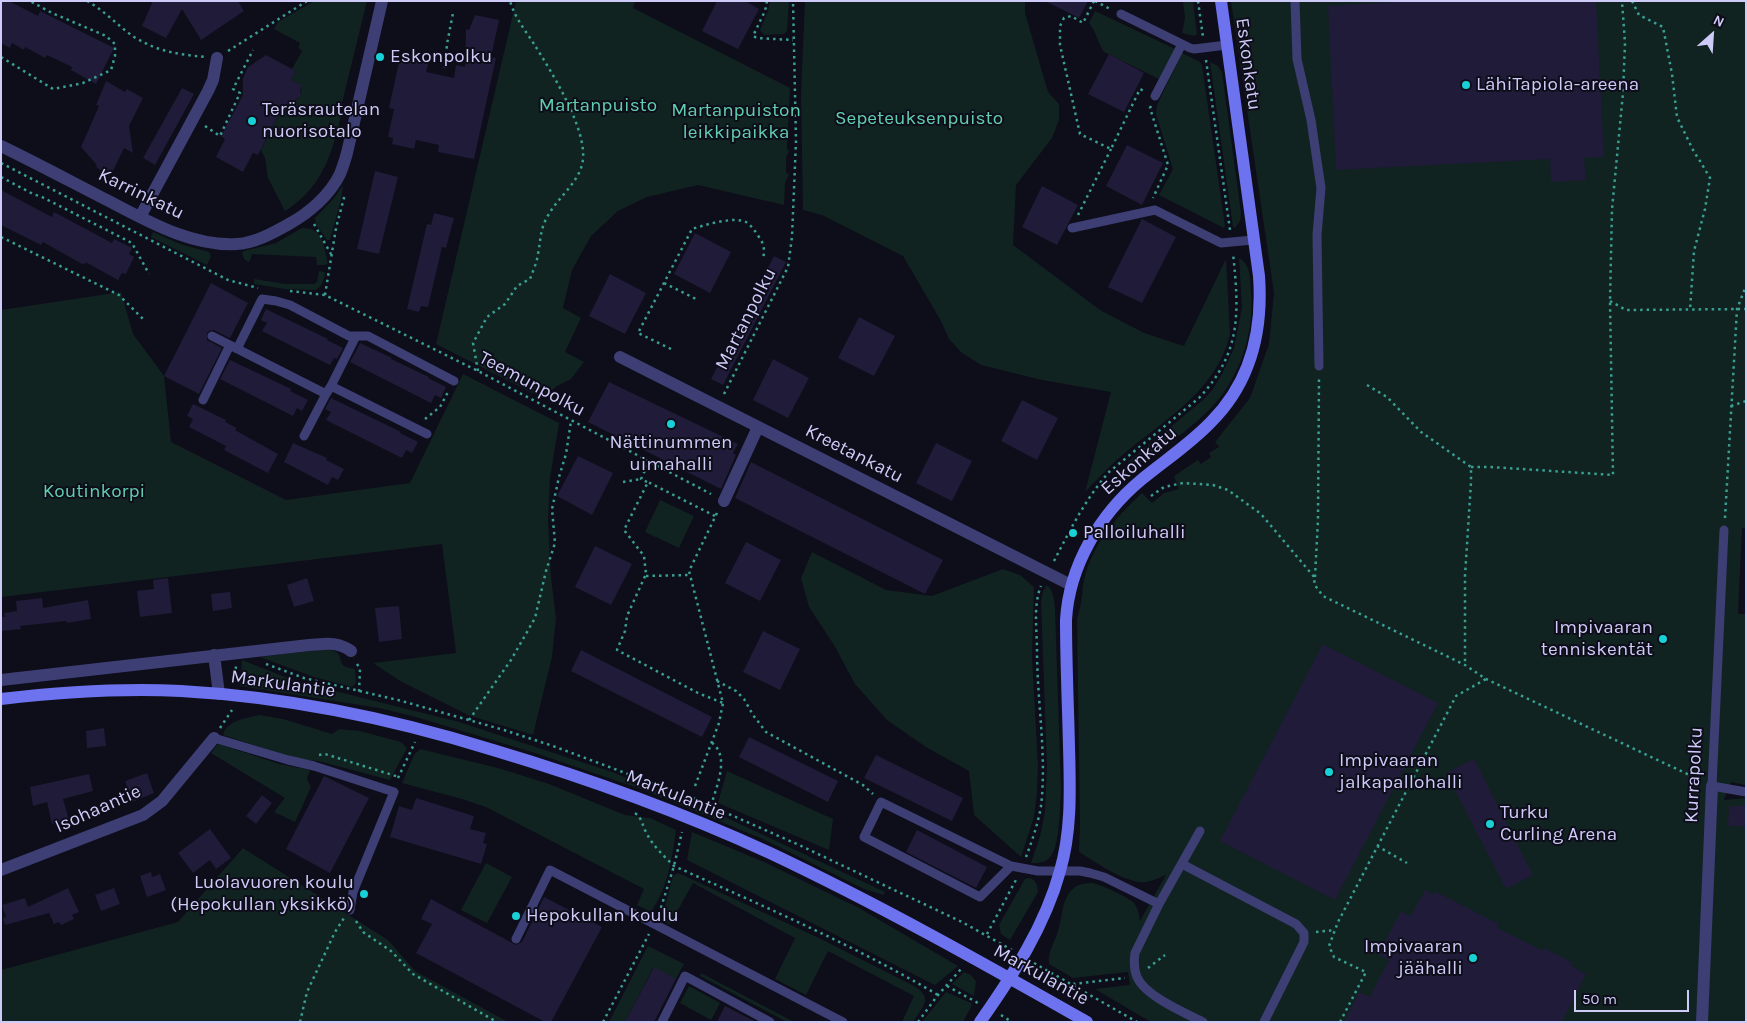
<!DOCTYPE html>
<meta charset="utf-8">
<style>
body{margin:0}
#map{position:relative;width:1747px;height:1023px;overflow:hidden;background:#0e0d1a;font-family:Karla,sans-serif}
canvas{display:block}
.frame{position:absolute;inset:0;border:2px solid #cecbf9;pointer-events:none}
.north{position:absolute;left:1687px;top:10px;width:50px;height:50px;-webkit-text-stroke:4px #0e0d1a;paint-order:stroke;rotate:26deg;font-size:14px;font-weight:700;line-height:20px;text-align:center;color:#cecbf9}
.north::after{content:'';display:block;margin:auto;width:18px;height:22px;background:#cecbf9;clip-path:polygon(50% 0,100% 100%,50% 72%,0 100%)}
.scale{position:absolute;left:1574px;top:990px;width:115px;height:22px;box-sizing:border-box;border:2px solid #cecbf9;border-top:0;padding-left:6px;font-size:15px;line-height:18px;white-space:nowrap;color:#cecbf9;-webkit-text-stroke:4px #0e0d1a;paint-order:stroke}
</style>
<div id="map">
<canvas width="1747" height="1023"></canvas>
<div class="frame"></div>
<div class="north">N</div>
<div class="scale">50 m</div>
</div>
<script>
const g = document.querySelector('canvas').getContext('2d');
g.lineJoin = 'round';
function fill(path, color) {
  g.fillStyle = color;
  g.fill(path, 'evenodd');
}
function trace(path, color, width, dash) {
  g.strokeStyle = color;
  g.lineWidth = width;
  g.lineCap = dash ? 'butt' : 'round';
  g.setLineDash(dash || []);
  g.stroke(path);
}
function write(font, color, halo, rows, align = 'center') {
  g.font = font + ' Karla,sans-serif';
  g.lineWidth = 4;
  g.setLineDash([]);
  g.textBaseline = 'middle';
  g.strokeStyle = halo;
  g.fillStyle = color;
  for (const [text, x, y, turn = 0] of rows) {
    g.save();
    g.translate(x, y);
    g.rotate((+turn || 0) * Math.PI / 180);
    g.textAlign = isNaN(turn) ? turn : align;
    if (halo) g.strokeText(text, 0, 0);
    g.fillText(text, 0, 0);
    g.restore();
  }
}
const green = new Path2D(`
 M314 1H367L340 111 342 112C332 154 323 187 285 211L268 178 265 158 261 150 283 106C291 105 303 97 301 87 300 83 294 82 291 80L296 71 292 69 302 51 298 48 300 43 274 29 278 22Z
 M516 1H635L633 8 790 88 788 128 790 130 787 134V149L789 151 786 157V173L789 174 785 183 784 205 698 185 647 197 618 211 591 236 572 270 563 308 581 318 565 352 584 362 571 379 557 386 542 398 436 344Z
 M770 1H789L787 31 784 34 764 35 760 30 768 11Z
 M805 1H1025V13L1048 92 1059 104V120L1052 138 1016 185 1013 245 1100 310 1144 333 1184 346 1226 259 1230 334C1217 390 1167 418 1126 452 1111 464 1098 479 1085 492L1111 392 1042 380 981 365 962 353 949 339 941 321 903 256 822 215 803 210 801 94Z
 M1183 1H1193L1197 34 1194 36 1182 33 1185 18Z
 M1231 1H1746V528H1742L1738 614H1746V785L1731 782 1724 800 1746 798V1022H1151L1095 989 1130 985 1128 972 1073 978 1049 964C1047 952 1055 942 1058 931 1063 917 1061 898 1074 888 1078 884 1086 883 1092 883 1100 884 1128 897 1134 903 1138 908 1139 914 1140 921L1166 875C1158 878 1150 883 1140 882 1121 880 1095 862 1079 852L1080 822 1077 619C1079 612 1081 604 1082 596 1083 593 1082 589 1083 585 1090 547 1115 518 1142 493L1152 503 1164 493 1179 489 1174 476 1198 460 1201 464 1211 457 1209 453 1219 447 1215 442 1250 398 1269 344 1274 293Z
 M1095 11 1175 49 1159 79 1104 52C1097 42 1097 33 1089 23Z
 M1182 53 1200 62 1202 65 1225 226 1224 228 1159 195 1173 169 1156 114 1157 105Z
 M1210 62 1218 66 1222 72 1241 213 1240 221 1235 228 1233 227Z
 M343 185 341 200 330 240H327L316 225 315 218 335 197Z
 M302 228C323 227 324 246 328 263L325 265H317L316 257 252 254 250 261 248 262 244 259 242 253 244 251 276 243Z
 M153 232 180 244 209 252 211 256 207 265 151 237Z
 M1239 258C1251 264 1250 280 1251 292 1255 335 1238 383 1206 413 1184 434 1158 451 1133 469L1128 462 1203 400 1213 389 1222 374 1234 348 1242 307Z
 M319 271 325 272C324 279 323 287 315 290L285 289 254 284V279L285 284H314L317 282Z
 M121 292 133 334 164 376 171 442 286 500 410 483 463 374 559 423 550 478 548 522 551 577 556 618 552 657 533 735 468 715 400 681 373 663 456 653 442 544 1 597V310Z
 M660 500 694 516 679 548 645 532Z
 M812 552 886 590 932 596 1003 569 1020 575 1034 587 1032 657 1038 765 1037 792 1034 817 1021 857 974 815 969 771 926 747 887 720 855 684 834 645 809 607 801 578Z
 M1047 585C1054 592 1054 599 1055 609L1061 790C1060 804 1060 848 1050 857 1045 863 1038 863 1031 863L1040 836 1045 812 1047 767 1041 602 1043 591Z
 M326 649C351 653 330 666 355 669L356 683 352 687 314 677 260 657Z
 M242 660 295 681 459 722 609 771 725 817 885 892 883 895 864 889 765 840 678 804 638 788 535 753 416 717 379 708 240 686Z
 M260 715 283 719 332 734 339 729 360 731 401 742 407 748 390 780 318 761 306 760 303 761 223 735C227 720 247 718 260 715Z
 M219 744 279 764 310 770 307 779 311 787 295 822 274 812 285 798 211 753 216 746Z
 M420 749 498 768 549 784 625 815 650 818 676 830C672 859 668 887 651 912L637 905 644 889 486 807 462 799 402 783 414 755Z
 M727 771 833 819 829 850 718 803Z
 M692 832 764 862 859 908 958 966 935 985 687 860Z
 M243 848 388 940 415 971 508 1022H2L1 970 178 922Z
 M486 863 512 877 487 923 461 910Z
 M678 873 821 939 912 985C934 997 924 1005 913 1022H902L914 996 828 951 806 995 775 979 795 938 693 883 670 924 662 922V917L673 876Z
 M1028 878C1035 878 1038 885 1038 892L1010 940 1001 934 999 925 1025 879Z
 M648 946 684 964 676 979 653 968 625 1022H609Z
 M964 972 971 975 976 981 974 996 952 984Z
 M701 973 794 1022H787L700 976Z
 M689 986 720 1003 711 1020 680 1003Z
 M946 992 971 1003 972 1005 963 1022H922Z`);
const building = new Path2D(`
 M1 1H9L38 16 40 11 114 48 96 84 71 70 72 67 47 55 45 58 25 47 24 50 12 43 10 48 1 43Z
 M153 1H238L244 11 201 40 182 9 166 38 142 26Z
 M717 1H745L759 9 738 49 702 31Z
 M1045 1H1088L1079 18Z
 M1415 1H1596L1604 157 1584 158 1586 180 1551 182 1550 159 1336 170 1328 6Z
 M475 15 499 20 491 57 496 58 474 159 438 152 439 145 416 140 414 149 392 144 393 138 388 137 394 109 389 108 399 62 404 63 405 56 429 61 426 72 454 78 456 65 465 67 466 29 469 30Z
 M1109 54 1144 73 1124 112 1088 94Z
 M266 55 296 71 291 80 301 85 300 96 289 105 283 106 258 155 253 153 243 172 216 157 225 139 221 136 243 95V78L248 67Z
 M106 81 125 92 127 89 143 98 129 126 133 153 124 148 111 175 97 168 96 164 81 147 99 106 96 105Z
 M182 88 194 94 155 165 143 158Z
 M1127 145 1163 163 1142 205 1106 186Z
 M375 171 398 177 379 254 357 249Z
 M1042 186 1078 205 1057 245 1022 227Z
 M1 190 52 217 54 212 112 243 114 239 132 248 129 254 134 257 126 274 122 273 118 280 87 263 82 264 43 242 41 245 1 225Z
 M434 213 454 218 446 248 442 247 428 307 421 306 419 312 407 309 427 224 431 225Z
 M1142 219 1176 237 1142 303 1108 287Z
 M695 233 731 252 710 293 674 274Z
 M774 256 786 262 723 385 711 379Z
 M610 274 646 293 625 334 589 316Z
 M211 283 248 303 230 338 214 330 209 331 207 333V340L222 348 199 394 164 376Z
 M266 309 328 339 327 340 343 348 337 359 334 358 330 365 262 331 267 323 261 320Z
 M859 317 895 336 874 376 838 358Z
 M360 343 392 358 391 359 429 377 428 378 446 387 441 398 435 395 431 403 350 362Z
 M773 359 809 378 788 418 753 400Z
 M230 360 291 389 290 391 308 400 302 411 297 408 293 416 220 379Z
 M609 382 738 444 733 453 736 455 721 489 588 422Z
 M331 398 401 432 400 433 418 442 412 453 406 450 402 458 326 420 331 412 325 409Z
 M1022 400 1058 418 1037 460 1001 441Z
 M193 404 226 420 225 422 237 428 235 430 278 454 268 473 224 450 226 446 189 427 193 419 187 416Z
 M293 443 327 458 326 460 344 469 338 480 332 477 328 485 284 462Z
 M936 443 972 461 952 501 916 483Z
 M578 456 613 473 592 515 557 496Z
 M751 462 943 560 925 594 735 498Z
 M746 542 781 560 760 601 725 583Z
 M595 546 632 564 611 605 575 587Z
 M168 578 172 613 140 617 137 591 154 589 153 580Z
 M307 578 314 601 294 607 287 585Z
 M230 592 232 608 213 611 211 594Z
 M42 598 43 608 88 600 91 619 67 623V621L20 626 21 629 1 631V617H5L4 613 17 611 16 601Z
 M399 606 402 639 379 642 375 608Z
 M763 631 800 649 780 690 743 672Z
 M1323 644 1438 703 1335 900 1220 841Z
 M581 650 712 717 702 737 571 671Z
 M104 728 106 746 87 748 86 731Z
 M749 737 838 781 828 802 739 757Z
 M876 755 963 798 952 821 864 778Z
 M1474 759 1533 875 1506 889 1446 773Z
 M147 773 154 793 132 802 125 781Z
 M89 774 93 791 63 799 69 820 52 824 47 802 33 806 30 787Z
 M324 776 369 798 330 873 286 849Z
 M262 795 272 803 256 824 246 816Z
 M416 798 474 816 470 829 486 833 483 843 487 844 481 864 390 837 399 806 412 810Z
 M1729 806H1746V826H1728Z
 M210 829 231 858 216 869 210 860 193 873 178 853Z
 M917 830 987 867 976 888 906 852Z
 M151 872 152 877 160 874 166 890 147 897 140 876Z
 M68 888 79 912 72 915 74 919 61 925 59 922 54 924 49 913 5 925 3 918 6 917 2 905 25 898 28 907Z
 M114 888 120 904 101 911 95 895Z
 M1425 890 1433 895 1434 891 1499 924 1497 928 1543 951 1544 948 1573 963 1571 966 1586 974 1562 1022H1344L1359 992 1370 997 1379 979 1389 960 1378 955 1401 911 1411 916Z
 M544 897 602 927 551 1022H545L416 953 432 924 421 919 431 899 516 945 522 942Z
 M654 967 676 979 654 1022H625Z
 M725 1006 756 1022H717Z`);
const path = new Path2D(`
 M87 1C104 10 118 26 134 37 159 52 177 54 205 57
 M767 1 765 11 753 36 757 38 793 40
 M1094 1 1083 23 1071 16 1064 18 1060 26V45L1080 134 1111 149 1140 89 1144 91
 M1095 1 1112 10
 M1198 1 1203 37
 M1632 1 1639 15 1663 27 1672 74 1677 117 1694 152 1700 161 1710 178 1705 209 1694 251 1690 310
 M228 51 307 1
 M1 57 53 89 83 83 111 70 115 56V44L106 36 52 13 30 1
 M1206 60 1230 230
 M445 68 447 44 453 13
 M1151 106 1150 108 1168 165 1153 198
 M205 126 220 136 240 93 233 89 253 50
 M1 163 228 280 258 288
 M1 177 33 194 42 197 132 243 149 274
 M1078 215 1111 149
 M314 224 331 254
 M1 237 119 295 143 319
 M664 283 696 299
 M290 291 325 295 478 371 711 494
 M325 295 336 228 345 194
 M1610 301 1626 310 1746 309
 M671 349 638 333 692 229C704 225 734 216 746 222 752 226 755 231 759 237 764 244 765 250 763 259
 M478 371 473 343 487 317 505 304 517 286 530 279C533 271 537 262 538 254 541 238 540 228 549 214 559 196 581 181 583 159 586 127 551 71 534 44 525 30 515 18 510 1
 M1367 385 1387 397 1421 432 1471 467V482L1465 576V665
 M724 394 788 267 792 237 796 141 793 1
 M1731 406 1746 401
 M425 419 440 407 448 392
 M1471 467H1491L1613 475 1610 301 1612 209 1623 93 1625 43 1622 1
 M623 482 641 479
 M647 482 641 479 649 462
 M1151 496 1164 487 1183 483 1213 485 1228 490 1261 514 1315 578 1314 584 1323 596 1465 665 1486 679 1700 780
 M715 516 648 482 624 530 644 556 646 574 627 616 625 631 617 650 698 693 723 703
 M1725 518 1737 309 1746 286
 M1054 561C1070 530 1086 498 1109 472L1199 398C1242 352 1239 312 1233 253
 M646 576 689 575
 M1315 577 1318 520 1319 377
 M266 664 304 678 398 700 504 730 553 746 695 799 799 845 962 922 1012 950
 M357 664 360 669 359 692
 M717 681 736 691 744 699 753 715 766 732 863 785 873 794
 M235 682 236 665
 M469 720 511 660 535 618 546 571 555 543 552 509 559 477 566 454 571 421
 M220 728 232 710
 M319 755 325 754 399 777
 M398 778 415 742
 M695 786 719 723 723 703 689 571 718 511
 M711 806C716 787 731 756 711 742
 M635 813C643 819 642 826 647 834 653 846 664 856 674 866 763 906 854 945 938 995
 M1377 846 1407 863
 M1026 857C1032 841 1038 824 1041 806 1047 755 1037 702 1037 650 1037 630 1033 605 1041 586
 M659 914 674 866 682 832
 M356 921 363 932 391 951 413 974 497 1022
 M1316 932 1335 930
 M987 934 1017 878
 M1034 963 1137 1022
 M1148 968 1165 955
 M1073 984 1125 978
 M947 986 978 1003
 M1001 1015 1012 1022
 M300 1022 307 992 335 932 344 918
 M603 1022 649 934
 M918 1022 938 995 961 969
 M1340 1022 1366 972 1334 957 1329 946 1338 922 1456 696 1486 679`);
const lane = new Path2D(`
 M1295 1 1297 59 1311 120 1321 188 1317 235 1319 366
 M1121 14 1190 48 1194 49 1227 45
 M1155 96 1182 44
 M1072 228 1155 210 1221 243 1253 240
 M212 336 326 394 304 436
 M237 349 262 299 276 301 290 305 349 336H368L454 381
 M331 386 356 336
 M326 394 331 386 427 434
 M203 400 230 345
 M1724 530 1712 786 1746 792
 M214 738 288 760 314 766 394 792 353 892 350 910
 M1182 864 1296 924 1304 933V942L1264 1022
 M1011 866 980 897 864 837 881 802 1011 866 1038 871H1080L1090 873 1104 877 1159 904 1135 953C1134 960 1134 970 1137 977 1145 996 1185 1013 1203 1022
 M1159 904 1200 831
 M516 939 550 870 843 1022
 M662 1022 685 976 770 1022`);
const street = new Path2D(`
 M1 146C34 162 66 179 99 196 141 217 188 247 237 244 255 243 273 233 289 224 309 213 330 195 340 174 343 167 345 160 347 153L382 1
 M140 217 208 91 213 80 217 58
 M620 357 1071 585
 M724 501 758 427
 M214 655 219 694
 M1 680 309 645C325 644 337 641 351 651
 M1 870 143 815 162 801 214 738
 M1702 1022 1712 786`);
const secondary = new Path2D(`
 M1 699C61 692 121 688 181 691 289 697 390 718 493 750 587 778 681 812 770 853 878 904 983 963 1087 1022
 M980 1022C1013 975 1045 926 1060 871 1072 830 1070 788 1069 746 1068 704 1066 662 1066 620 1069 566 1100 514 1141 480 1164 461 1190 444 1211 422 1251 382 1263 331 1259 276L1221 1`);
const markers = [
 [380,57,5,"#19d0d7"],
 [1466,85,5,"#19d0d7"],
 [252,121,5,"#19d0d7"],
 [671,424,5,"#19d0d7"],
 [1073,533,5,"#19d0d7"],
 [1663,639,5,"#19d0d7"],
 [1329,772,5,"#19d0d7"],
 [1490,824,5,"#19d0d7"],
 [364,894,5,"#19d0d7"],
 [516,916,5,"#19d0d7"],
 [1473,958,5,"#19d0d7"]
];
const poiNames = [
 ["Eskonpolku",390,57],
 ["LähiTapiola-areena",1476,85],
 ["Teräsrautelan",262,110],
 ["nuorisotalo",262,132],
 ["Nättinummen",671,443,"center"],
 ["uimahalli",671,465,"center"],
 ["Palloiluhalli",1083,533],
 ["Impivaaran",1653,628,"right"],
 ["tenniskentät",1653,650,"right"],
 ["Impivaaran",1339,761],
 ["jalkapallohalli",1339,783],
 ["Turku",1500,813],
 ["Curling Arena",1500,835],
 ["Luolavuoren koulu",354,883,"right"],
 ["(Hepokullan yksikkö)",354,905,"right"],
 ["Hepokullan koulu",526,916],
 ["Impivaaran",1463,947,"right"],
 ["jäähalli",1463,969,"right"]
];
const streetNames = [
 ["Eskonkatu",1248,64,82],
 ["Karrinkatu",141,194,26],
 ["Martanpolku",746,319,-63],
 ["Teemunpolku",532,384,28],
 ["Kreetankatu",854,454,27],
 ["Eskonkatu",1139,461,-41],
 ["Markulantie",283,684,8],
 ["Kurrapolku",1694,775,-87],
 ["Markulantie",676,795,22],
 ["Isohaantie",98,809,-24],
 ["Markulantie",1041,975,29]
];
const parkNames = [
 ["Martanpuisto",598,106],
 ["Martanpuiston",736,111],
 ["leikkipaikka",736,133],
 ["Sepeteuksenpuisto",919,119],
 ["Koutinkorpi",94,492]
];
fill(green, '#102321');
fill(building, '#1f1b38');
trace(path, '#399f93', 2.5, [2.5, 4]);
trace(lane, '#3d3e74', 9);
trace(street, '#3d3e74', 12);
trace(secondary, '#6d72ee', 12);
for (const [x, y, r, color] of markers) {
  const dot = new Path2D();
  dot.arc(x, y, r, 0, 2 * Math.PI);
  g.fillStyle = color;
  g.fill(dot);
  trace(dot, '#0e0d1a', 2);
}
write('19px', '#cecbf9', '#0e0d1a', poiNames, 'left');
write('19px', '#cecbf9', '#0e0d1a', streetNames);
write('19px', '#61cfad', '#0e0d1a', parkNames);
</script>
